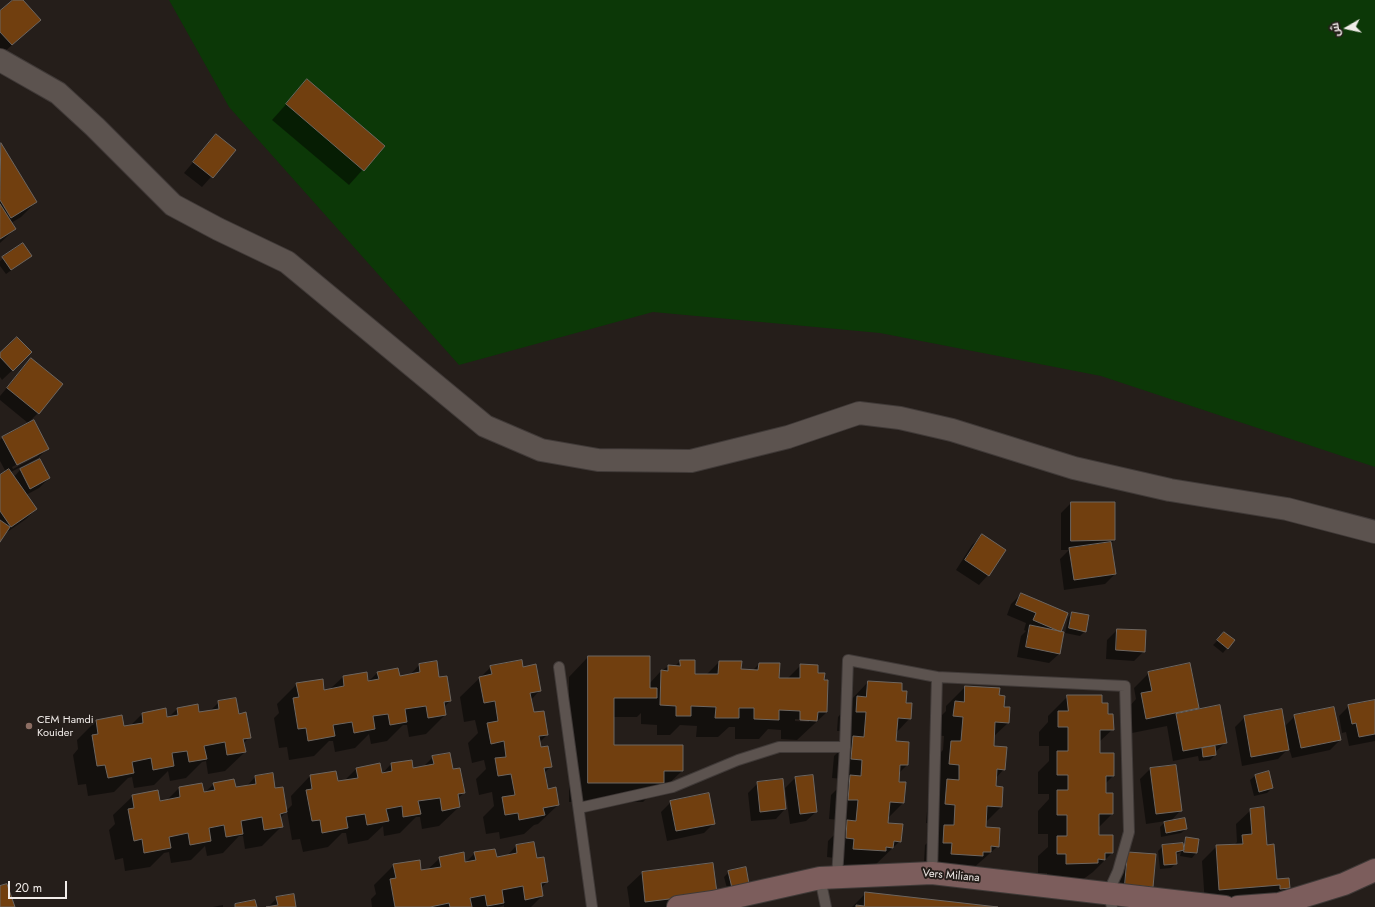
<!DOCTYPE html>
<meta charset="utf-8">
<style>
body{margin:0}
#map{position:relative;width:1375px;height:907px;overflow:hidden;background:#251e1a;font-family:Jost,Cairo,sans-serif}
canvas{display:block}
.north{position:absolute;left:1327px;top:8px;width:40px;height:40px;-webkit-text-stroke:3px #251e1a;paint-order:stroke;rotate:261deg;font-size:11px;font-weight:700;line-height:16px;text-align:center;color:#f1ece9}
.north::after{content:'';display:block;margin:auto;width:14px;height:18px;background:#f1ece9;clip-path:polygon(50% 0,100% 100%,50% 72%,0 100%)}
.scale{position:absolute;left:8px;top:881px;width:59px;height:18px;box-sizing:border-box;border:2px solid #f1ece9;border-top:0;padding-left:5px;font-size:12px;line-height:14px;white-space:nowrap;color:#f1ece9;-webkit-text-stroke:3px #251e1a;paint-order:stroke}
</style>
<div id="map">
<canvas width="1375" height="907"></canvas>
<div class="north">ش</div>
<div class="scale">20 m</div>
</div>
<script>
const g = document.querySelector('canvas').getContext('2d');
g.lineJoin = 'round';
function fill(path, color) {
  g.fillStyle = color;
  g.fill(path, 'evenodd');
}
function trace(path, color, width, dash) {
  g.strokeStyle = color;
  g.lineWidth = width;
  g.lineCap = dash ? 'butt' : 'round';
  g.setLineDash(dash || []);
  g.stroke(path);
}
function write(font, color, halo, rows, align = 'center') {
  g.font = font + ' Jost,sans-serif';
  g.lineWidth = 4;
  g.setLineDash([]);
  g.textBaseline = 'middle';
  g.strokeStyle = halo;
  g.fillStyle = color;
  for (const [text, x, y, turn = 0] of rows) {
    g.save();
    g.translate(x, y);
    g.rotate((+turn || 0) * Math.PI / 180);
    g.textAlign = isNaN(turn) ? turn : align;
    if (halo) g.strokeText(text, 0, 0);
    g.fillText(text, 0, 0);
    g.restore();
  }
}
const green = new Path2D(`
 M169 0H1375V467L1101 376 880 333 653 312 459 365 229 107Z`);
const shadow = new Path2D(`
 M14 0H22L30 29 2 54 0 52V13Z
 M307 81 384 146 349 185 272 120Z
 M216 135 235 150 202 187 184 173Z
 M0 145 36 202 21 217 11 223 15 229 0 243Z
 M23 244 31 256 6 274 0 266V261Z
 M0 354 21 362 2 380 0 377Z
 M31 359 38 413 28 423 0 400V396Z
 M3 437 48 448 38 458 11 472 14 477 20 470 40 460 49 478 39 488 26 495 36 509 26 519 3 535 0 540V477L6 472 0 461V440ZM38 453V456L13 469 12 467Z
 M1071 503 1114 540 1111 544 1115 574 1105 584 1064 590 1060 559 1069 550H1061V513Z
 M982 536 988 575 979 585 956 570 972 545Z
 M1021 594 1067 613 1059 632V654L1049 663 1017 657 1021 636 1026 631 1024 630 1026 623 1007 615 1011 604Z
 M1072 613 1085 631 1080 636 1065 633 1068 618Z
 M1117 630 1144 651 1134 661 1106 659 1107 640Z
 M1220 638 1227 648 1223 653 1213 645Z
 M588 657 649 684 661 671 669 666H675L680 661 694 675H706L719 662 740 670 752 671 759 664 778 679H787L801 665 817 674 827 712 797 740 781 739V730L768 729 759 739H735V727H729L718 737H696L697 726 680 725 670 735H657V725L641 724V713L637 717H613V746L682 771 662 790H655L643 802H569V677ZM795 719 809 720V722L795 721Z
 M419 665 439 678 450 701 444 707 445 715 426 734 409 737 407 725H403L387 741 371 744 369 734 355 748 335 752 333 741H329L314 756 289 760 287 747 279 748 274 718 279 713 277 704 297 684 324 691 330 689 343 677 366 673 367 683 378 672 399 677 410 675Z
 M491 667 522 668 540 690 531 700 533 714 547 735 539 743 540 748 551 766 544 773 547 790 558 805 538 824 534 825 524 834 500 839 499 832 486 834 483 817 494 806 492 792 479 795 476 779 486 769 484 760 472 763 468 743 478 733 475 720 464 722 460 697Z
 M1149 673 1198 708 1195 711 1226 742 1214 753 1215 755 1210 760 1199 761 1198 756 1173 761 1167 726 1132 733 1127 709 1136 699 1134 688Z
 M868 682 901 692 910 718 896 733 895 742 907 765 898 774V783L903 803 888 818 887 824 900 841 873 867 834 868 835 858 827 857 828 841 838 831 839 820 829 819 831 795 843 783V779L832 778 834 756 846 745 847 731H837L838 717 848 706 849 702Z
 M965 687 998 696 1008 723 993 737 992 747 1004 769 996 778 995 787H1002L1001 807 985 823V828L998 846 970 871 924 862 925 845 935 835 936 824 926 823 928 800 940 788V784L930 783 932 761 943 750 944 736 934 735 936 721 946 711V706Z
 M1068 696 1101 704 1113 729 1099 742V754L1113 776 1105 784V794L1112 814 1098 828V836L1112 853 1093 872 1078 883H1047V873H1038V856L1048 847V834H1038V811L1049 799V794H1038V772L1049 761V746H1039V732L1048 722V716Z
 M1375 701V741L1349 746 1346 732 1342 733 1339 716 1349 706Z
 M219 702 238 715 249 737 243 744 245 752 225 771 208 774 206 761 202 762 186 778 170 781 168 771 154 785 134 788 132 777 128 778 114 792 88 796 86 784 78 785 73 755 78 749 77 740 96 721 121 716 123 727 130 726 142 714 167 719 177 709 197 705 198 714 209 712Z
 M1295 716 1340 740 1330 750 1292 758 1289 748 1278 759 1242 766 1235 727 1245 717 1284 727Z
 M433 757 452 770 464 793 457 799 459 807 439 826 422 829 420 817H416L400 833 384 836 383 826 368 840 348 844 346 833H342L328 847 303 852 300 839 292 840 287 811 280 818 281 827 262 846 245 849 243 836H239L223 853 207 856 205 846 191 860 171 863 169 852 164 853 150 867 125 871 123 858 115 860 109 830 115 824 113 815 133 796 160 802 166 801 179 788 202 784 203 794 214 784 235 789 246 787 255 777 275 789 286 811 292 805 291 796 310 776 335 772 337 782 344 781 356 769 381 775 391 764 412 769 423 767Z
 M1150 769 1180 811 1170 822 1186 829 1181 833 1161 837 1160 827 1166 821 1146 824 1140 779Z
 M1268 772 1272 788 1267 793 1254 796 1250 780 1255 776Z
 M812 776 816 812 806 821 790 824 785 788 795 778Z
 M758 783 785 809 776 819 751 821 748 793Z
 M671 802 714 823 704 833 667 841 661 812Z
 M1251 810 1266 846 1276 880 1289 888 1274 903 1205 904 1202 861 1217 846 1234 845 1237 842 1236 824Z
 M1187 838 1198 840 1196 853 1192 858 1180 856 1181 852 1175 855 1176 863 1171 868 1160 869 1158 851 1163 846 1182 844Z
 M516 846 536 859 547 882 541 888 542 896 531 907H504V905L499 907H372L371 899 376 894 374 885 394 865 421 872 427 870 440 858 464 864 475 853 496 858 507 856Z
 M1129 853 1152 887 1142 897 1116 894 1119 862Z
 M745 868 728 892 724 877 729 872Z
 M642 873 701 907H630L627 887Z
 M866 893 990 907H852Z
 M277 898 295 907H268Z
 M223 905V907H213Z`);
const building = new Path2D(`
 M13 0H23L41 20 12 45 0 32V11Z
 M307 79 385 146 364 171 286 104Z
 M216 134 236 150 213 178 193 162Z
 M1 143 37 202 11 218 0 200Z
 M0 204 16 229 0 239Z
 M23 243 32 256 11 270 2 257Z
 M17 337 32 352 13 371 0 357V353Z
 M31 358 63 384 39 414 7 388Z
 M34 420 49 449 17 465 2 437Z
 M40 459 50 478 30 489 20 469Z
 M9 469 37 509 11 527 0 511V475Z
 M1071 502H1115V540L1071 541Z
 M0 520 10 527 0 542Z
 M982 534 1006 550 989 576 965 560Z
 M1111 542 1116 574 1074 580 1069 548Z
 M1021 593 1068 613 1061 632 1033 620 1036 613 1016 605Z
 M1072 612 1089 615 1086 632 1069 628Z
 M1030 625 1064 632 1060 654 1026 647Z
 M1117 629 1146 630 1145 652 1116 650Z
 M1224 632 1235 640 1228 649 1217 640Z
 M588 656H650V688H657V698H614V745H683V771H664V783H588Z
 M522 660 523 667 536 664 541 691 530 693 534 712 544 711 548 735 539 736 541 747 548 746 552 767 544 768 548 789 556 787 559 805 543 808 545 815 519 820 518 813 505 815 502 797 515 795 511 774 498 776 495 758 506 757 504 741 491 744 487 723 498 721 495 701 484 703 479 677 492 674 490 666Z
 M680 660H695V674H718L719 661H742L741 669 758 670 759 663H780L779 678H800V664L818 665V673H825L824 680H828L827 712H818L817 721 800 720V711L779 710V720L754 719V708H739V718H715L716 707 691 706V716H676V706L660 705 661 670 668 671V665L680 666Z
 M437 661 439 677 447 676 451 701 444 702 446 715 428 718 426 706 405 709 407 722 390 725 388 714 373 716 375 729 354 733 352 722 333 725 335 736 308 741 306 728 298 729 293 698 299 697 296 683 323 679 324 690 344 686 343 676 367 672 368 681 379 679 377 672 398 668 400 676 420 672 419 664Z
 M1190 663 1199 708 1146 719 1141 693 1152 691 1148 672Z
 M868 681 902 683V691H907L906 703H912L911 719 898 718 896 741 909 742 908 765H900L899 782H906L904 803 890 802 888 823 903 824 901 842 894 841 893 848 886 847V851L853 849 854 839 846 838 847 820 856 821 858 800H848L850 775 861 776 862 760 851 759 853 736 864 737 866 712H856L857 696 866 697Z
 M965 686 1000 688 999 695 1005 696 1004 707H1010L1009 723 995 722 994 746 1007 747 1005 770 997 769 996 786 1003 787 1002 807 987 806 986 827 1000 828 999 847 991 846V852H983V856L951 854 952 843H943L944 825H954L955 805 945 804 947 779 959 780V765L949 764 951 741H961L963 717 953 716 955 701 964 702Z
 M1067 695H1102V703H1108V714H1113L1114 730H1100V753H1114V776H1106V793H1113V814H1099V835H1113V853H1105V860L1098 859V863L1066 864V854H1057V836H1067V815H1057V790H1068V775H1057V751H1068V727H1058V711H1068Z
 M236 698 239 714 246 712 251 738 243 739 246 752 227 755 225 742 204 746 207 759 189 762 187 751 172 753 174 766 153 770 151 758 132 762 134 773 108 778 105 765 97 766 92 735 98 734 96 720 122 715 124 726 143 723 142 713 166 708 167 717 178 715 177 708 198 704 199 712 219 709 218 701Z
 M1375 700V734L1359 737 1356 723 1352 724 1348 705Z
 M1220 705 1227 743 1183 751 1176 714Z
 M1334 707 1341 740 1301 748 1294 715Z
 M1282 709 1289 750 1251 757 1244 716Z
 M1215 746 1216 755 1203 757 1202 748Z
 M450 753 453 769 460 768 465 793 458 794 460 807 442 811 440 798 418 801 421 814 403 817 402 806 386 809 389 821 367 825 365 814 346 817 348 828 322 833 320 820 312 821 306 790 312 789 310 775 336 771 338 781 358 778 356 768 380 763 382 773 392 771 391 763 412 760 413 768 434 764 432 756Z
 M1176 765 1182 811 1156 814 1150 768Z
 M1269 771 1273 788 1259 792 1255 775Z
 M273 773 275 788 283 787 287 812 280 814 283 827 264 830 262 817 241 821 243 834 226 837 224 825 209 828 211 841 190 845 188 833 169 837 171 848 144 853 142 839 134 841 128 809 134 808 132 795 158 790 160 801 180 797 179 787 202 783 204 792 215 790 213 783 234 779 236 787 256 784 255 776Z
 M813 775 817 812 800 814 795 777Z
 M783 779 786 809 760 812 757 782Z
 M709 793 715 824 676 831 670 801Z
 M1264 807 1267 845 1274 844 1277 879 1289 878 1290 888 1280 889V885L1219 890 1216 845 1243 844 1242 835 1252 834 1250 809Z
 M1185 818 1187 829 1166 833 1164 822Z
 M1186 837 1199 839 1197 853 1184 852Z
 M534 842 537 858 544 857 548 882 541 883 543 896 525 900 523 886 502 890 504 903 487 906 485 895 470 898 472 907H450L449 903 430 907H395L390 879 396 878 393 864 420 860 421 870 441 867 439 857 464 852 465 862 476 860 474 852 495 849 497 857 517 853 516 845Z
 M1183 843 1184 850 1176 852 1177 864 1164 865 1162 845Z
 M1128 852 1156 854 1153 887 1125 885Z
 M713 863 717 893 645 902 642 872Z
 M746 867 749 884 732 888 728 871Z
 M7 884 15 907H0V886Z
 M865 892 998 907H856V905L864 906Z
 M294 894 296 907H266L278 905 276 897Z
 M255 900 257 907H235V904Z`);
const service = new Path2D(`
 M559 667 592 907
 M579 808 673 787 738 760 779 747H845
 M932 873 937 677 1125 686 1129 832 1118 871 1108 893 1112 907
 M837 877 845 747 848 660 937 677
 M820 878 826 907`);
const tertiary = new Path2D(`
 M0 60 58 93 95 127 173 205 218 229 287 262 485 426 541 450 598 460 691 461 788 437 859 413 900 418 952 430 1074 468 1170 490 1287 509 1375 532`);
const secondary = new Path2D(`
 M678 907 713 902 820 878 932 873 1225 907
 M1238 907 1279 904 1344 884 1375 870`);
const markers = [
 [29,726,4,"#8d6e63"]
];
const poiNames = [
 ["CEM Hamdi",37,720],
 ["Kouider",37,733]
];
const streetNames = [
 ["Vers Miliana",951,876,5]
];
fill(green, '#0c3807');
fill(shadow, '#0007');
fill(building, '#713f0f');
trace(building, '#6d6660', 1);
trace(service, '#403a38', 12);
trace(tertiary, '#403a38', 24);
trace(secondary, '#403a38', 24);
trace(service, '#5c534f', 10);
trace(tertiary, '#5c534f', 22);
trace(secondary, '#7c5d5c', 22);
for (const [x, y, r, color] of markers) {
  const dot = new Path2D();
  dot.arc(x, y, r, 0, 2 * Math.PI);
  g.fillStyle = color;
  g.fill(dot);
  trace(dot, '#251e1a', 1.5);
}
write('11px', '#f1ece9', '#251e1a', poiNames, 'left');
write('11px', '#f1ece9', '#251e1a', streetNames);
</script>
